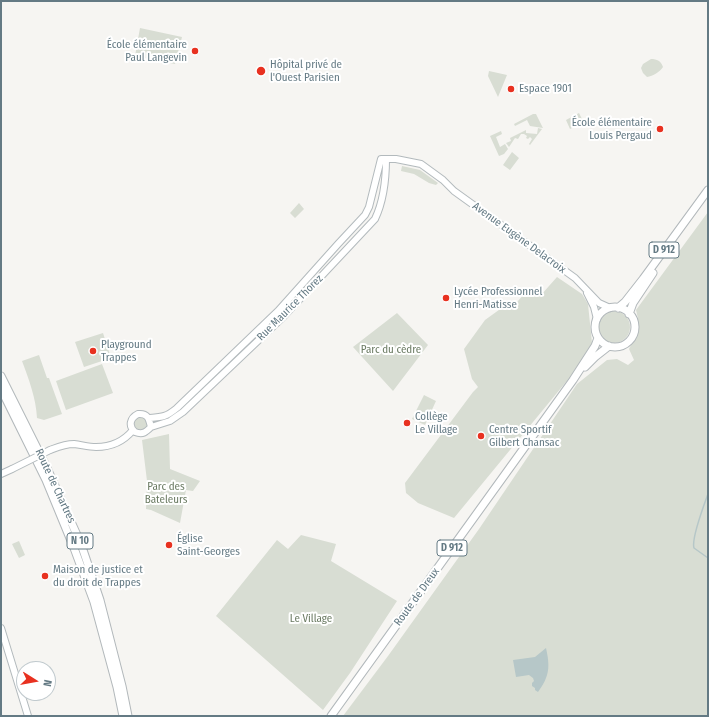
<!DOCTYPE html>
<meta charset="utf-8">
<style>
body{margin:0}
#map{position:relative;width:709px;height:717px;overflow:hidden;background:#f6f5f2;font-family:"Fira Sans Condensed",sans-serif}
canvas{display:block}
.frame{position:absolute;inset:0;border:2px solid #647a84;pointer-events:none}
.north{position:absolute;left:16px;top:661px;width:40px;height:40px;box-sizing:border-box;background:#fff;border:1px solid #c1cace;border-radius:50%;rotate:101deg;font-size:11px;font-weight:700;line-height:16px;text-align:center;color:#647a84}
.north::after{content:'';display:block;margin:auto;width:14px;height:18px;background:#e83120;clip-path:polygon(50% 0,100% 100%,50% 72%,0 100%)}
</style>
<div id="map">
<canvas width="709" height="717"></canvas>
<div class="frame"></div>
<div class="north">N</div>
</div>
<script>
const g = document.querySelector('canvas').getContext('2d');
g.lineJoin = 'round';
function fill(path, color) {
  g.fillStyle = color;
  g.fill(path, 'evenodd');
}
function trace(path, color, width, dash) {
  g.strokeStyle = color;
  g.lineWidth = width;
  g.lineCap = dash ? 'butt' : 'round';
  g.setLineDash(dash || []);
  g.stroke(path);
}
function write(font, color, halo, rows, align = 'center') {
  g.font = font + ' "Fira Sans Condensed",sans-serif';
  g.lineWidth = 4;
  g.setLineDash([]);
  g.textBaseline = 'middle';
  g.strokeStyle = halo;
  g.fillStyle = color;
  for (const [text, x, y, turn = 0] of rows) {
    g.save();
    g.translate(x, y);
    g.rotate((+turn || 0) * Math.PI / 180);
    g.textAlign = isNaN(turn) ? turn : align;
    if (halo) g.strokeText(text, 0, 0);
    g.fillText(text, 0, 0);
    g.restore();
  }
}
const green = new Path2D(`
 M140 28 182 37 175 64 135 56Z
 M651 59C657 59 661 61 663 67 660 72 653 76 647 77L643 73 641 68 643 64Z
 M489 71 507 75 498 97 488 76Z
 M579 113 584 123 583 124 582 123 570 129 566 120Z
 M533 114H536L543 128 530 126 527 120 515 126 514 124Z
 M538 128 542 129 530 145 529 144 532 139 530 137 528 139 526 138 527 136 524 134H521L518 139 515 138 509 147 506 143 511 141 510 138 526 130V133L537 134Z
 M501 131 502 134 496 137 500 147 505 144 508 149 504 154 499 156 490 136Z
 M512 152 519 158 510 170 503 165Z
 M402 166 420 170 438 183 436 185 429 183 414 174 401 171Z
 M299 203 304 209 295 218 290 213Z
 M708 212V716H343L388 656 479 529 577 384 607 360 617 359 628 365 634 360 629 349C638 332 641 329 636 310Z
 M557 277 582 294 588 304 592 343 575 371 454 518 418 503 406 493 405 483 473 392 478 387 472 379 464 349 485 320 503 307 518 301 529 288 541 295Z
 M598 327a16 16 0 1 1 32 0a16 16 0 1 1-32 0Z
 M397 313 428 345 393 391 353 347Z
 M103 333 111 358 84 367 75 342Z
 M39 355 47 378H49L62 414 44 420 37 418C36 398 29 380 22 361Z
 M102 364 113 393 66 410 56 381Z
 M424 395 436 401 425 425 412 419Z
 M134 424a7 7 0 1 1 14 0a7 7 0 1 1-14 0Z
 M169 434 170 469 200 481 193 491 186 490 180 523 151 510 146 509 147 481 142 440Z
 M301 535 336 544 331 561 397 601 350 673 323 710 216 616 277 540 288 549Z
 M19 541 25 555 19 558 12 544Z`);
const water = new Path2D(`
 M546 648C550 666 550 676 538 692L535 690V688L532 686V683L534 681 533 678 529 675 516 677 513 660 535 657Z`);
const stream = new Path2D(`
 M708 494C704 505 691 539 694 548L708 558`);
const secondary = new Path2D(`
 M587 293 594 307 597 319
 M138 414C148 413 149 419 151 427 146 432 143 435 135 432 128 426 130 418 138 414Z
 M149 418C163 417 166 417 177 408L278 311 338 244 365 215 369 207 381 159H396L421 164 443 180 454 191 575 278 599 303 610 308
 M151 427 170 421 183 412 284 316 375 219C384 200 386 180 386 159
 M50 450C58 447 65 444 74 444 82 445 89 447 96 447 111 447 124 441 133 430
 M1 474 12 469
 M1 628 28 716`);
const primary = new Path2D(`
 M595 327a20 20 0 1 1 40 0a20 20 0 1 1-40 0Z
 M618 308 625 302 643 279 708 190
 M629 314 633 303 653 273
 M585 367 595 357 609 346
 M1 376 47 468 81 544 100 600 122 686 128 716
 M1 389 46 480 74 548 94 602 117 687 123 716
 M331 716 573 380 595 346 598 338`);
const secondaryBridge = new Path2D(`
 M12 469 50 450`);
const markers = [
 [195,51,4,"#e83120"],
 [261,71,5,"#e83120"],
 [511,89,4,"#e83120"],
 [660,129,4,"#e83120"],
 [446,298,4,"#e83120"],
 [93,351,4,"#e83120"],
 [407,423,4,"#e83120"],
 [481,436,4,"#e83120"],
 [169,545,4,"#e83120"],
 [45,576,4,"#e83120"]
];
const shields = [
 [664,250,30],
 [80,541,26],
 [452,548,30]
];
const shieldNames = [
 ["D 912",664,250],
 ["N 10",80,541],
 ["D 912",452,548]
];
const poiNames = [
 ["École élémentaire",187,45,"right"],
 ["Paul Langevin",187,58,"right"],
 ["Hôpital privé de",270,65],
 ["l'Ouest Parisien",270,78],
 ["Espace 1901",519,89],
 ["École élémentaire",652,123,"right"],
 ["Louis Pergaud",652,136,"right"],
 ["Lycée Professionnel",454,292],
 ["Henri-Matisse",454,305],
 ["Playground",101,345],
 ["Trappes",101,358],
 ["Collège",415,417],
 ["Le Village",415,430],
 ["Centre Sportif",489,430],
 ["Gilbert Chansac",489,443],
 ["Église",177,539],
 ["Saint-Georges",177,552],
 ["Maison de justice et",53,570],
 ["du droit de Trappes",53,583]
];
const streetNames = [
 ["Avenue Eugène Delacroix",519,238,36],
 ["Rue Maurice Thorez",290,308,-45],
 ["Route de Chartres",55,486,65],
 ["Route de Dreux",417,597,-54]
];
const parkNames = [
 ["Parc du cèdre",391,350],
 ["Parc des",166,487],
 ["Bateleurs",166,500],
 ["Le Village",311,619]
];
fill(green, '#d8ddd3');
fill(water, '#b6c7c8');
trace(stream, '#b6c7c8', 1.5);
trace(secondary, '#b3babd', 8);
trace(primary, '#b2b8bb', 9);
trace(secondary, '#fff', 6);
trace(primary, '#fff', 7);
trace(secondaryBridge, '#b3babd', 8, []);
trace(secondaryBridge, '#fff', 6);
for (const [x, y, r, color] of markers) {
  const dot = new Path2D();
  dot.arc(x, y, r, 0, 2 * Math.PI);
  g.fillStyle = color;
  g.fill(dot);
  trace(dot, '#fff', 1.5);
}
for (const [x, y, w] of shields) {
  const box = new Path2D();
  box.roundRect(x - w / 2, y - 8, w, 16, 3);
  g.fillStyle = '#fff';
  g.fill(box);
  trace(box, '#647a84', 1);
}
write('bold 10px', '#647a84', null, shieldNames);
write('11px', '#647a84', '#fff', poiNames, 'left');
write('11px', '#647a84', '#fff', streetNames);
write('11px', '#6b7b63', '#fff', parkNames);
</script>
